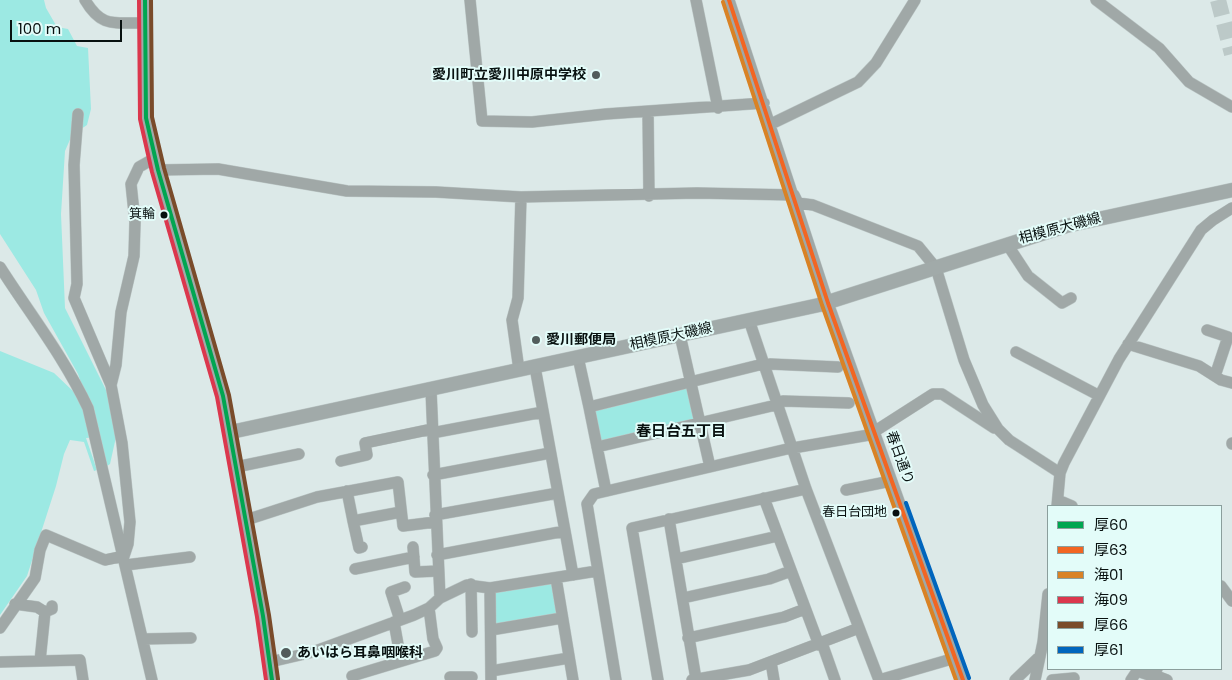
<!DOCTYPE html>
<meta charset="utf-8">
<style>
body{margin:0}
#map{position:relative;width:1232px;height:680px;overflow:hidden;background:#dce9e8;font-family:Poppins,"Noto Sans JP",sans-serif}
canvas{display:block}
.legend{position:absolute;left:1047px;top:505px;width:175px;height:165px;box-sizing:border-box;background:#e3fcf9;border:1px solid #8b9e9c;margin:0;padding:6px 9px;list-style:none;font-size:15px;color:#081110}
.legend li{display:flex;align-items:center;gap:10px;height:25px}
.legend b{width:25px;border:1px solid #8b9e9c}
.scale{position:absolute;left:10px;top:20px;width:112px;height:22px;box-sizing:border-box;border:2px solid #081110;border-top:0;padding-left:6px;font-size:15px;line-height:18px;white-space:nowrap;color:#081110;-webkit-text-stroke:4px #e3fcf9;paint-order:stroke}
</style>
<div id="map">
<canvas width="1232" height="680"></canvas>
<ul class="legend">
<li><b style="height:6px;background:#00a651"></b>厚60</li>
<li><b style="height:6px;background:#f26522"></b>厚63</li>
<li><b style="height:6px;background:#d98225"></b>海01</li>
<li><b style="height:6px;background:#db374d"></b>海09</li>
<li><b style="height:6px;background:#7a4b2a"></b>厚66</li>
<li><b style="height:6px;background:#0065bd"></b>厚61</li>
</ul>
<div class="scale">100 m</div>
</div>
<script>
const g = document.querySelector('canvas').getContext('2d');
g.lineJoin = 'round';
function fill(path, color) {
  g.fillStyle = color;
  g.fill(path, 'evenodd');
}
function trace(path, color, width, dash) {
  g.strokeStyle = color;
  g.lineWidth = width;
  g.lineCap = dash ? 'butt' : 'round';
  g.setLineDash(dash || []);
  g.stroke(path);
}
function write(font, color, halo, rows, align = 'center') {
  g.font = font + ' Poppins,"Noto Sans JP",sans-serif';
  g.lineWidth = 4;
  g.setLineDash([]);
  g.textBaseline = 'middle';
  g.strokeStyle = halo;
  g.fillStyle = color;
  for (const [text, x, y, turn = 0] of rows) {
    g.save();
    g.translate(x, y);
    g.rotate((+turn || 0) * Math.PI / 180);
    g.textAlign = isNaN(turn) ? turn : align;
    if (halo) g.strokeText(text, 0, 0);
    g.fillText(text, 0, 0);
    g.restore();
  }
}
const green = new Path2D(`
 M0 0H44L46 8 57 27 68 29 77 46 88 48 91 109 87 125 72 135 65 151 61 214 65 308 109 396 116 437 110 464 107 466 97 437 86 438 97 470 94 471 84 442 70 440 64 454 56 486 27 576 0 615V351L54 373 74 392H84L78 374 44 313 36 290 0 234Z
 M687 384 696 422 599 443 592 409Z
 M553 581 558 616 493 626V590Z`);
const highwayTunnel = new Path2D(`
 M1218 0 1232 54`);
const minor = new Path2D(`
 M85 0C102 29 115 22 145 23
 M470 0 482 121 532 122 606 114 764 103
 M696 0 718 108
 M729 0 828 303 963 680
 M1096 0 1159 48 1189 82 1232 107
 M648 112 649 196
 M78 114 74 165 77 284 74 298 111 385
 M771 124 858 82 876 63 915 0
 M158 170 218 169 347 191 436 192 521 197
 M1007 244 1028 276 1062 303 1071 298
 M0 267C30 314 64 357 88 408L152 680
 M749 320 806 489 879 680
 M1207 330 1228 337 1215 376
 M680 335 710 467
 M1128 344 1199 366 1221 380 1232 383
 M1016 352 1098 395
 M578 357 589 407
 M770 364 838 367
 M519 370 512 320 518 298 521 197 697 193 794 195 798 203 813 205 918 246 936 268 964 360 983 405 998 429 1009 440 1060 473
 M431 390 440 598 467 585 490 588
 M783 401 849 403
 M432 433 543 412
 M1232 444V443
 M597 447 776 405
 M341 461 367 455 365 443 432 429
 M236 467 299 454
 M433 475 550 453
 M846 490 891 481
 M347 491 353 521 401 512
 M606 491 589 407 763 364
 M764 498 819 645
 M1058 500 1072 506
 M1057 506 1060 473 1064 463 1119 359 1201 230 1213 220 1232 208
 M435 515 558 493
 M669 519 696 679
 M246 520 317 497 398 482 403 526 435 522
 M353 521 359 548 362 547
 M565 531 573 575
 M413 547 415 572 438 571
 M437 555 565 531 535 367
 M676 559 778 536
 M126 565 190 557
 M355 569 414 557
 M556 578 573 680
 M471 584 472 632
 M1221 586 1232 601
 M683 598 769 579 791 571
 M15 604 37 607 45 612 52 609V606
 M400 620 391 592 405 587
 M394 622 401 661
 M0 628 35 578 40 550 46 535 105 560 124 556 128 544 130 522 122 443 111 385 116 365 121 312 134 256 135 222 131 184 139 167 155 158
 M491 630 562 618
 M688 638 784 617 805 609
 M143 639 191 638
 M822 643 835 680
 M40 661 45 612
 M0 662 80 660 83 680
 M270 662 313 652 414 615 429 608 440 598
 M771 662 774 680
 M491 671 569 658
 M1154 675 1167 680
 M352 676 435 651 437 648 433 639 429 608
 M450 677H472
 M491 680 490 588 597 571
 M616 680 587 504 594 494 787 449 869 435 933 394H942L994 428H997
 M658 680 632 528 806 489
 M692 680 749 670 859 628
 M879 680 955 658
 M1015 680 1038 658
 M1035 680 1043 642 1048 594
 M1052 680 1074 678
 M1131 680 1137 671 1152 676 1157 669`);
const major = new Path2D(`
 M145 0 146 118 158 170 223 396 263 616 272 680
 M231 432 819 305 1066 226 1232 190`);
const bus1 = new Path2D(`
 M145 0 146 118 158 170 223 396 263 616 272 680`);
const bus2 = new Path2D(`
 M729 0 828 303 963 680`);
const bus3 = new Path2D(`
 M723 2 822 305 956 680`);
const bus4 = new Path2D(`
 M139 0 140 119 152 172 217 397 257 617 266 680`);
const bus5 = new Path2D(`
 M151 0 152 117 164 168 229 395 269 615 278 679`);
const bus6 = new Path2D(`
 M906 503 969 678`);
const markers = [
 [596,75,5,"#525d5c"],
 [164,215,4.5,"#081110"],
 [536,340,5,"#525d5c"],
 [896,513,4.5,"#081110"],
 [286,653,6,"#525d5c"]
];
const busNames = [
 ["箕輪",155,215],
 ["春日台団地",887,513]
];
const poiNames = [
 ["愛川町立愛川中原中学校",586,75,"right"],
 ["愛川郵便局",546,340],
 ["あいはら耳鼻咽喉科",297,653]
];
const streetNames = [
 ["相模原大磯線",1060,229,-15],
 ["相模原大磯線",671,337,-12],
 ["春日通り",899,458,70]
];
const neighbourhoodNames = [
 ["春日台五丁目",681,432]
];
fill(green, '#9ce9e3');
trace(highwayTunnel, '#bcc9c8', 16, [16, 8]);
trace(minor, '#bbc6c5', 12);
trace(major, '#bbc6c5', 15);
trace(minor, '#a0a8a7', 11);
trace(major, '#a1aaa9', 14);
trace(bus1, '#00a651', 4);
trace(bus2, '#f26522', 4);
trace(bus3, '#d98225', 4);
trace(bus4, '#db374d', 4);
trace(bus5, '#7a4b2a', 4);
trace(bus6, '#0065bd', 4);
for (const [x, y, r, color] of markers) {
  const dot = new Path2D();
  dot.arc(x, y, r, 0, 2 * Math.PI);
  g.fillStyle = color;
  g.fill(dot);
  trace(dot, '#e3fcf9', 2);
}
write('13px', '#081110', '#e3fcf9', busNames, 'right');
write('bold 14px', '#081110', '#e3fcf9', poiNames, 'left');
write('14px', '#081110', '#e3fcf9', streetNames);
write('bold 15px', '#081110', '#e3fcf9', neighbourhoodNames);
</script>
